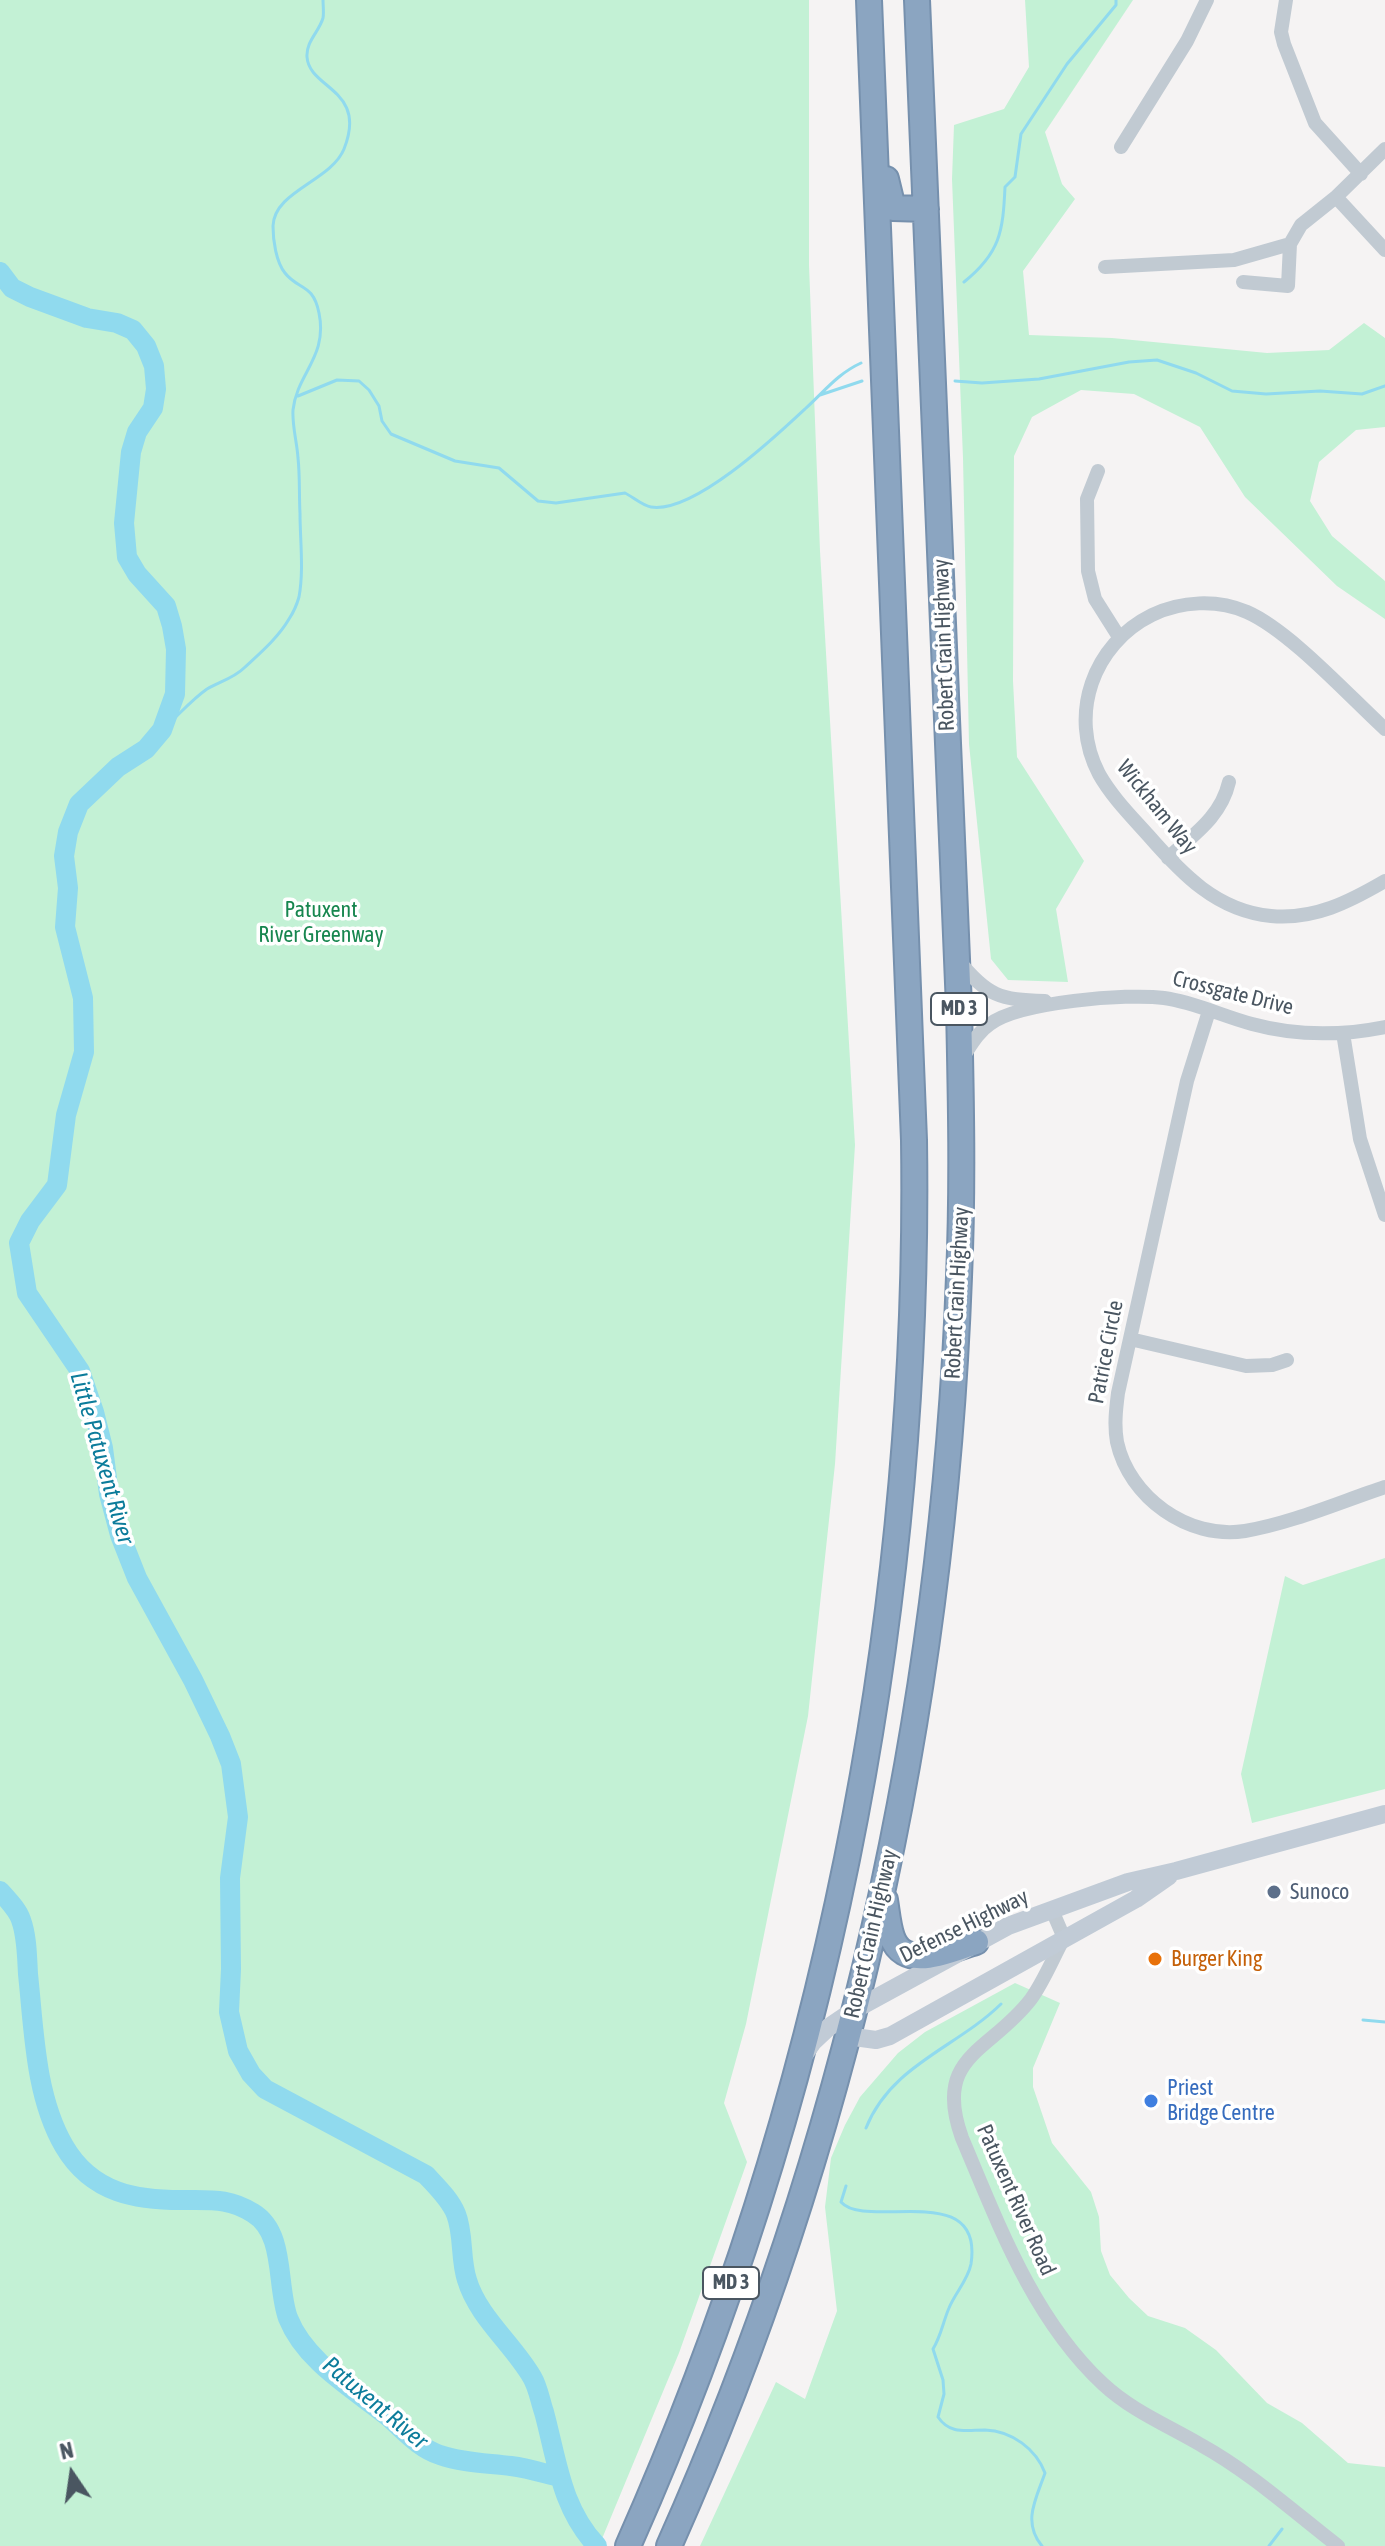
<!DOCTYPE html>
<style>
body{margin:0}
#map{position:relative;width:1385px;height:2546px;overflow:hidden;background:#f5f3f3;font-family:"Asap Condensed",sans-serif}
canvas{display:block}
.north{position:absolute;left:32px;top:2434px;width:80px;height:80px;-webkit-text-stroke:6px #fff;paint-order:stroke;rotate:347deg;font-size:22px;font-weight:700;line-height:32px;text-align:center;color:#4a5661}
.north::after{content:'';display:block;margin:auto;width:28px;height:36px;background:#4a5661;clip-path:polygon(50% 0,100% 100%,50% 72%,0 100%)}
</style>
<div id="map">
<canvas width="1385" height="2546"></canvas>
<div class="north">N</div>
</div>
<script>
const g = document.querySelector('canvas').getContext('2d');
g.lineJoin = 'round';
function fill(path, color) {
  g.fillStyle = color;
  g.fill(path, 'evenodd');
}
function trace(path, color, width, dash) {
  g.strokeStyle = color;
  g.lineWidth = width;
  g.lineCap = dash ? 'butt' : 'round';
  g.setLineDash(dash || []);
  g.stroke(path);
}
function write(font, color, halo, rows, align = 'center') {
  g.font = font + ' "Asap Condensed",sans-serif';
  g.lineWidth = 7;
  g.setLineDash([]);
  g.textBaseline = 'middle';
  g.strokeStyle = halo;
  g.fillStyle = color;
  for (const [text, x, y, turn = 0] of rows) {
    g.save();
    g.translate(x, y);
    g.rotate((+turn || 0) * Math.PI / 180);
    g.textAlign = isNaN(turn) ? turn : align;
    if (halo) g.strokeText(text, 0, 0);
    g.fillText(text, 0, 0);
    g.restore();
  }
}
const green = new Path2D(`
 M0 0H809V265L820 551 855 1145 835 1464 808 1716 746 2024 724 2103 747 2162 679 2353 599 2546H0Z
 M1025 0H1133L1045 132 1062 184 1075 199 1023 271 1029 335 1112 338 1267 353 1329 350 1364 323 1385 338V427L1356 430 1319 462 1310 501 1332 536 1385 581V619L1337 586 1245 497 1200 427 1134 394 1081 390 1032 417 1014 456 1013 681 1017 757 1084 861 1056 909 1068 982 1008 980 991 959 969 744 963 458 952 179 954 125 1004 109 1029 67Z
 M1385 1558V1789L1252 1823 1241 1774 1285 1576 1303 1585Z
 M1015 1983 1060 2003 1033 2068V2087L1052 2143 1091 2192 1099 2217 1101 2251 1110 2275 1129 2298 1148 2316 1185 2328 1216 2350 1267 2403 1302 2423 1348 2463 1385 2467V2546H700L776 2382 805 2399 837 2311 825 2207 831 2158 845 2125 860 2097 898 2053 925 2032Z`);
const stream = new Path2D(`
 M964 282C1000 253 1003 232 1005 187L1015 177 1021 134 1067 64 1116 5V0
 M955 381 982 383 1039 379 1129 362 1157 360 1196 373 1232 391 1266 394 1320 391 1362 394 1385 386
 M820 395 862 381
 M298 396 337 380 359 381 369 390 379 406 382 421 391 434 455 461 499 468 538 501 556 503 625 493C633 497 643 506 651 507 693 514 774 438 805 409 824 392 837 374 861 363
 M162 730C177 717 191 700 207 689 219 682 234 678 244 668 259 654 278 638 289 619 293 613 297 604 299 597 304 570 300 540 300 513 299 495 300 476 298 458 297 442 292 426 293 410 297 373 328 357 319 313 313 283 298 290 285 273 276 262 273 240 273 226 274 191 331 181 344 149 368 89 309 89 307 57 306 41 319 32 323 18 324 13 323 5 323 0
 M1363 2020 1385 2022
 M866 2128C891 2065 956 2048 1001 2004
 M846 2186 841 2202C866 2231 984 2178 971 2264 968 2280 955 2293 949 2308 943 2322 941 2336 933 2349L943 2380 944 2394 938 2417C950 2435 967 2430 985 2430 1012 2431 1036 2449 1045 2473 1036 2499 1022 2522 1042 2546
 M1269 2546 1282 2529`);
const river = new Path2D(`
 M0 272 12 288 30 297 87 318 117 323 133 330 146 346 154 366 156 389 153 408 137 432 131 452 124 523 127 557 137 574 166 606 172 626 176 649 175 694 162 730 146 749 118 767 79 804 68 832 64 856 68 888 65 927 83 998 84 1052 66 1115 57 1185 30 1221 19 1243 27 1293 80 1371 94 1412 103 1448 109 1494 120 1535 137 1578 193 1680 220 1736 231 1764 238 1817 230 1878 231 1969 229 2012 238 2051 251 2074 265 2089 426 2175C436 2186 450 2199 456 2214 464 2234 460 2259 467 2280 478 2317 513 2344 532 2377 538 2387 540 2400 544 2412 557 2460 561 2508 597 2546
 M0 1891C7 1899 18 1910 21 1920 27 1936 27 1957 28 1974 34 2030 35 2096 64 2146 92 2194 137 2201 189 2200 214 2200 231 2199 253 2213 286 2233 276 2285 288 2318 305 2361 352 2388 386 2415 403 2429 418 2448 440 2455 463 2463 488 2463 511 2466 527 2468 543 2473 559 2477`);
const street = new Path2D(`
 M1286 0 1281 32 1284 44 1315 123 1361 174
 M1121 147 1187 41 1207 0
 M1336 197 1385 250
 M1105 267 1234 260 1290 244 1301 225 1336 197 1385 149
 M1243 282 1288 286 1290 244
 M1098 471 1087 499 1088 571 1095 599 1119 637
 M1385 729C1349 696 1290 631 1247 612 1217 599 1181 601 1152 615 1093 644 1068 715 1099 774 1112 797 1131 816 1148 835 1182 874 1217 911 1271 916 1314 920 1349 902 1385 881
 M1168 858C1193 835 1221 817 1229 782
 M958 960C987 996 1000 1000 1045 1001
 M1209 1011 1187 1081 1118 1393C1116 1409 1114 1425 1117 1442 1129 1497 1188 1540 1245 1531 1292 1523 1340 1502 1385 1487
 M1343 1033 1360 1139 1385 1215
 M963 1057C971 1045 978 1032 990 1024 1019 1002 1127 993 1164 998 1194 1002 1222 1016 1252 1024 1296 1036 1340 1036 1385 1027
 M1130 1339 1246 1366 1272 1365 1287 1360
 M1052 1910 1064 1938C1053 1958 1044 1981 1031 1999 991 2052 932 2055 962 2138 998 2223 1033 2319 1103 2384 1132 2411 1167 2425 1201 2445 1250 2472 1294 2512 1338 2546`);
const secondary = new Path2D(`
 M847 2036 876 2040 890 2036 1136 1899 1169 1876
 M804 2055 813 2042 829 2027 854 2010 1008 1926 1128 1882 1176 1871 1385 1814`);
const highway = new Path2D(`
 M886 179 893 208 926 209
 M885 1900C887 1912 888 1926 892 1937 905 1973 951 1949 976 1942
 M628 2546C824 2106 921 1621 914 1140L869 0
 M669 2546C847 2148 943 1712 959 1277 963 1187 961 1097 959 1007L917 0`);
const markers = [
 [1274,1892,8,"#5c6f8a"],
 [1155,1959,8,"#e8710a"],
 [1151,2101,8,"#3f7fe0"]
];
const shields = [
 [959,1009,56],
 [731,2283,56]
];
const shieldNames = [
 ["MD 3",959,1009],
 ["MD 3",731,2283]
];
const streetNames = [
 ["Robert Crain Highway",944,645,-92],
 ["Wickham Way",1157,807,51],
 ["Crossgate Drive",1233,993,14],
 ["Robert Crain Highway",957,1293,-87],
 ["Patrice Circle",1106,1352,-79],
 ["Defense Highway",964,1926,-26],
 ["Robert Crain Highway",871,1934,-77],
 ["Patuxent River Road",1016,2200,66]
];
const parkNames = [
 ["Patuxent",321,910],
 ["River Greenway",321,935]
];
const serviceNames = [
 ["Sunoco",1290,1892]
];
const foodNames = [
 ["Burger King",1171,1959]
];
const shopNames = [
 ["Priest",1167,2088],
 ["Bridge Centre",1167,2113]
];
const waterNames = [
 ["Little Patuxent River",102,1458,74],
 ["Patuxent River",375,2403,40]
];
fill(green, '#c3f1d5');
trace(stream, '#90daee', 3);
trace(river, '#90daee', 20);
trace(highway, '#7690ad', 28);
trace(street, '#c1cad2', 14);
trace(secondary, '#c1cbd6', 18);
trace(highway, '#8ba5c1', 24);
for (const [x, y, r, color] of markers) {
  const dot = new Path2D();
  dot.arc(x, y, r, 0, 2 * Math.PI);
  g.fillStyle = color;
  g.fill(dot);
  trace(dot, '#fff', 3);
}
for (const [x, y, w] of shields) {
  const box = new Path2D();
  box.roundRect(x - w / 2, y - 16, w, 32, 6);
  g.fillStyle = '#fff';
  g.fill(box);
  trace(box, '#4a5661', 2);
}
write('bold 20px', '#4a5661', null, shieldNames);
write('22px', '#4a5661', '#fff', streetNames);
write('22px', '#17864f', '#fff', parkNames);
write('22px', '#4e5e75', '#fff', serviceNames, 'left');
write('22px', '#c56008', '#fff', foodNames, 'left');
write('22px', '#366cbe', '#fff', shopNames, 'left');
write('italic 24px', '#0c7c9b', '#fff', waterNames);
</script>
